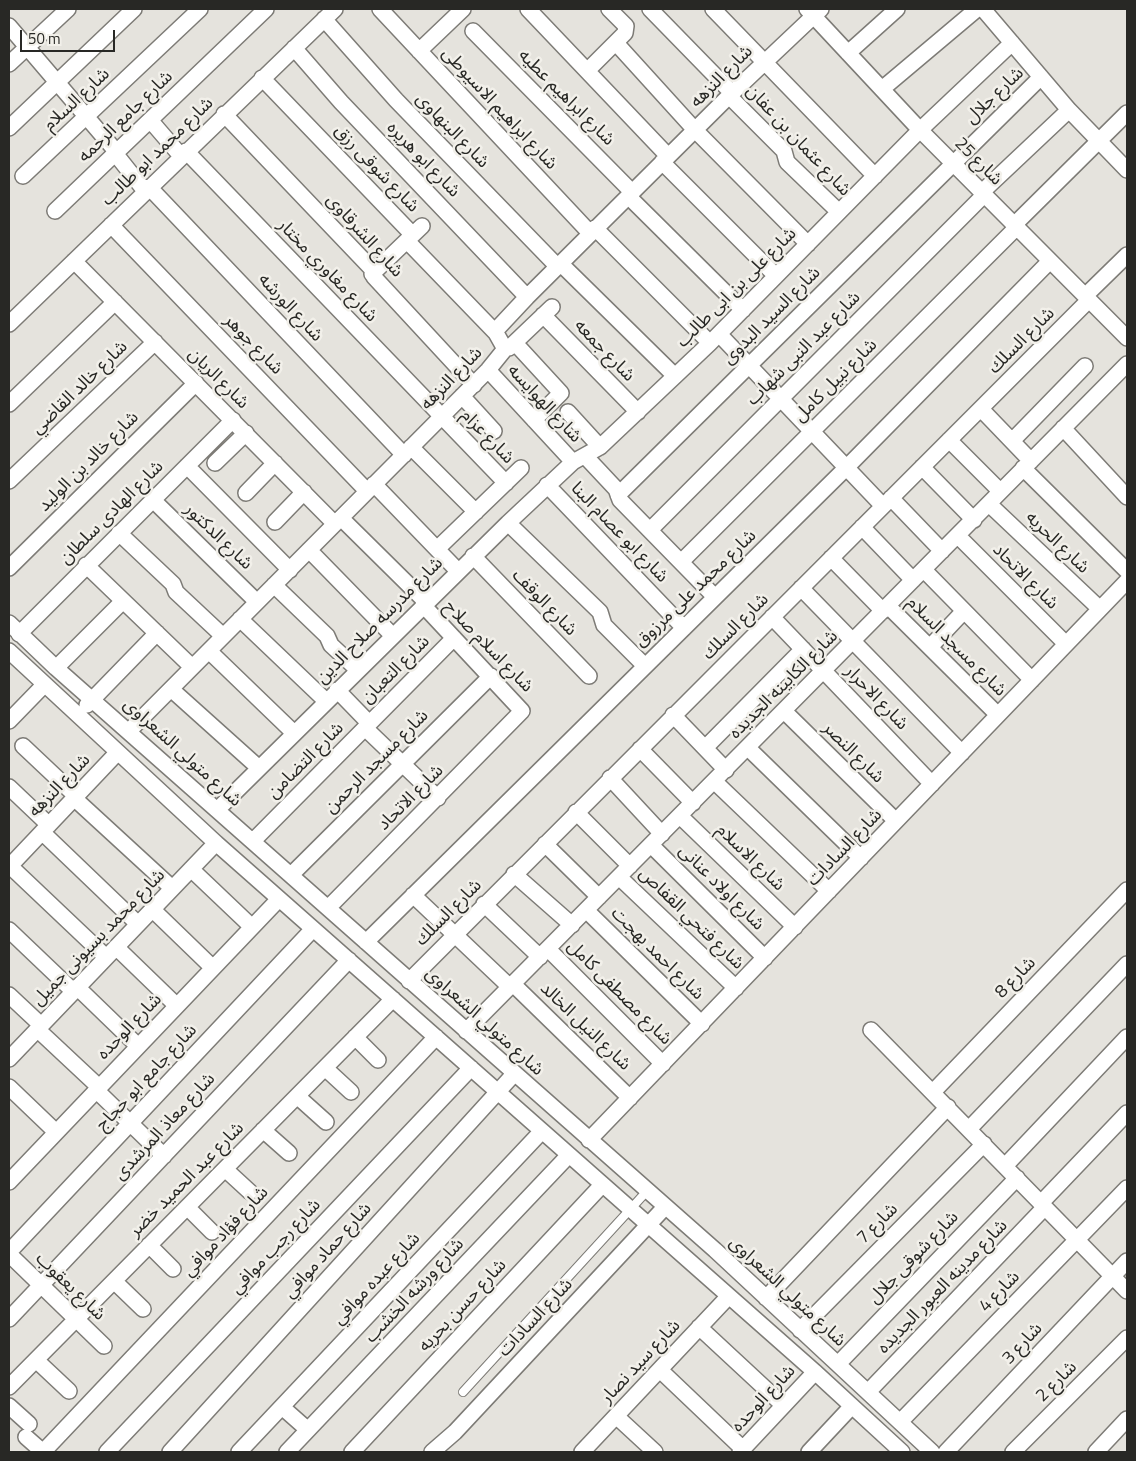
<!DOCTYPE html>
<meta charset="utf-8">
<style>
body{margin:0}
#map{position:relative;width:1136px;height:1461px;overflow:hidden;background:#e5e3dd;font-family:"Titillium Web",sans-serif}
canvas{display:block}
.frame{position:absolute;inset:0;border:10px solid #282825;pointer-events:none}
.scale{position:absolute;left:20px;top:30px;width:95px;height:22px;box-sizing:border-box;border:2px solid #282825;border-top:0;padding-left:6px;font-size:15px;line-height:18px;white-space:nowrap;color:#282825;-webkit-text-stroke:4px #f2f0ea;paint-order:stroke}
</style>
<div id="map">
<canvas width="1136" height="1461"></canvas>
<div class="frame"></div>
<div class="scale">50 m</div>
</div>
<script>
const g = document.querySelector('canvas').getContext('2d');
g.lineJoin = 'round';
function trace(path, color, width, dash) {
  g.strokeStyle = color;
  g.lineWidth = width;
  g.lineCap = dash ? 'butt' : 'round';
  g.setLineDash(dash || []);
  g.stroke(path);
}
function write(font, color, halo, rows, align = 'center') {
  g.font = font + ' "Titillium Web","Noto Sans Arabic",sans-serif';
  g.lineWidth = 5;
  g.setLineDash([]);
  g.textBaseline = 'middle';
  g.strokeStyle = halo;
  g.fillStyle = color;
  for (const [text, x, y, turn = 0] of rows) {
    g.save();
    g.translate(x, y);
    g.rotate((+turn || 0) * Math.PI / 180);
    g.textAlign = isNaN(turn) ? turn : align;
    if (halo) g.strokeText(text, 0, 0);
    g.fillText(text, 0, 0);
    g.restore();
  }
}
const lane = new Path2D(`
 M463 1392 647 1191`);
const street = new Path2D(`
 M380 9 590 233
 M528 9 668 156
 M650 9 732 93
 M713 9 875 176
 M807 9 920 130 1127 338
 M983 9 1069 110 1127 170
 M324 19 396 100 557 266
 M9 26 114 149 118 157 145 191
 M473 31 632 192
 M616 43 695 130 808 244
 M294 48 341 102 527 297
 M419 51 463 9
 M848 53 897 9
 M9 64 68 9
 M587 71 625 33 626 26 609 9
 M262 78 410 232V244L496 333
 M882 89 977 9
 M729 96 784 151 787 162 839 212
 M224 114 371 268 374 277 474 385
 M150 120 181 156
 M9 128 134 9
 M186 151 506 483
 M662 162 776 276
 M23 176 200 9
 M149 187 404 455
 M982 192 1069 110
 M628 196 743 310
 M55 211 266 9
 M111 225 367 491
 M1014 225 1127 113
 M595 228 710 343
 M74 261 335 524
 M560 263 675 376
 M372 274 422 226
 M1085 296 1127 255
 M543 315 638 412
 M9 324 335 9
 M719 334 883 506
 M515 343 561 393 534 420
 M509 348 552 307
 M488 370 573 462
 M462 396 494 431
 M9 404 115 302
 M981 409 1031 461
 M568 412 600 447
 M1063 428 1127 497
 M949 440 1000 491
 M1012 441 1085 366
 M411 447 476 512
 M586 457 616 489 620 500 715 597
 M215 463 246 433
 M187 466 290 570
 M922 467 974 520
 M1023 468 1127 571
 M9 481 155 342
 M374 484 458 571
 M547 485 684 628
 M246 493 275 463
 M618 495 1041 77
 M891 498 942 551
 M153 500 257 602
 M989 504 1100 609
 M341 518 426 602
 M275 522 304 492
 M508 523 600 612 604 625 644 665
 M862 527 913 580
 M650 530 984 195
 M119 533 173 584 176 592 223 636
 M958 536 1066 644
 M437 549 521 468
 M309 550 392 635
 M473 556 589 676
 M831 558 883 611
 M681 562 1017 227
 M86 565 192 667
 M9 568 196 383
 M924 570 1032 680
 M274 585 327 636 331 645 358 670
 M801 588 962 753
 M888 606 998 715
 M772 617 932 784
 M240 619 326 701
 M9 623 56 668 715 1250 932 1452
 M19 634 233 420
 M930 647 964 611
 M9 651 216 843 815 1372 902 1452
 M209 651 294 733
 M56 668 123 601
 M171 689 259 768
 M337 690 369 723
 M87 705 157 633
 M784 711 896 821
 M673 715 726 770
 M9 721 44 685
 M365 728 438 798
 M129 731 488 370 505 349 496 333 497 329 527 297 729 96 821 9
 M23 746 76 796
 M705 748 803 649
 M748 748 861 858
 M640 749 693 803
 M610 778 662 834
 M714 781 829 891
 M9 787 49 825
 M74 798 172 888
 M217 810 508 523 573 462 600 447 710 343 920 130 1012 43
 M576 812 630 866
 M680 816 795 927
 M42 832 138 924
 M253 841 454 638
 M545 844 599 897
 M651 845 765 958
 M10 866 106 957
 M9 867 117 753
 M191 869 252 927
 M514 874 572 925
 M291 875 491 676
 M619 877 736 988
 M413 895 510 987
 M484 904 540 957
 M328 908 522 711 423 605
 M152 909 213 968
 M586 910 702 1024
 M9 930 73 991
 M366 942 846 468 1050 261
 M116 947 177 1006
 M548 949 663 1064
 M409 981 1089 300
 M513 984 630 1098
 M77 987 138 1046
 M9 995 41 1025
 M37 1029 99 1087
 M871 1030 1127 1291
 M466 1031 1127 364
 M355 1037 378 1060
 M9 1059 216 843
 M325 1068 351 1092
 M9 1087 56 1132
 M96 1090 164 1156
 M933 1092 1127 890
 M297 1096 326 1122
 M969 1129 1127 964
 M263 1130 289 1153
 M589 1140 1127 581
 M1005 1166 1127 1037
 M225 1169 250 1192
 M9 1182 279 899
 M1041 1203 1127 1113
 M187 1207 212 1232
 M149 1245 173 1269
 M9 1252 313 929
 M9 1254 104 1346
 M114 1281 143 1309
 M766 1298 948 1107
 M9 1319 349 960
 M699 1327 783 1405
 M800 1330 984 1144
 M36 1360 69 1391
 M838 1364 1017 1178
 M660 1370 743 1449
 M9 1387 393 999
 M868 1392 1045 1207
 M9 1406 29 1424
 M282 1407 308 1430
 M616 1416 655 1452
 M900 1422 1127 1188
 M26 1437 43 1452
 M43 1452 436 1037
 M107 1452 471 1068
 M170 1452 514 1074
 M239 1452 542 1131
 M287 1452 569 1155
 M352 1452 602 1185
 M432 1452 455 1432 665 1207
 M582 1452 728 1297
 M740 1452 815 1372
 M809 1452 852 1406
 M946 1452 1127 1261
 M1013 1452 1127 1338
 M1096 1452 1127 1419`);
const streetNames = [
 ["شارع النزهه",722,77,-45],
 ["شارع جلال",995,96,-44],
 ["شارع ابراهيم عطيه",566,98,45],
 ["شارع السلام",77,100,-43],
 ["شارع ابراهيم الاسيوطى",499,109,47],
 ["شارع جامع الرحمه",126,117,-44],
 ["شارع البنهاوى",452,131,46],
 ["شارع عثمان بن عفان",798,141,47],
 ["شارع محمد ابو طالب",158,152,-44],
 ["شارع ابو هريره",423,160,46],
 ["شارع 25",978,162,45],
 ["شارع شوقى رزق",376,169,46],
 ["شارع الشرقاوى",364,236,48],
 ["شارع مغاوري مختار",327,271,46],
 ["شارع على بن ابى طالب",737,288,-45],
 ["شارع الورشه",290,308,47],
 ["شارع السيد البدوى",772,316,-45],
 ["شارع السلك",1022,341,-45],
 ["شارع جوهر",253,345,46],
 ["شارع عبد النبى شهاب",804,349,-45],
 ["شارع جمعه",604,351,46],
 ["شارع الريان",218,379,45],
 ["شارع النزهه",452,379,-46],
 ["شارع نبيل كامل",836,381,-45],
 ["شارع خالد القاضي",80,388,-44],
 ["شارع الهوايسه",544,404,47],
 ["شارع عزام",487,437,46],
 ["شارع خالد بن الوليد",89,462,-45],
 ["شارع الهادى سلطان",112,513,-45],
 ["شارع ابو عصام البنا",619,533,46],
 ["شارع الدكتور",218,537,44],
 ["شارع الحريه",1057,543,44],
 ["شارع الاتحاد",1025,577,45],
 ["شارع محمد على مرزوق",696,589,-44],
 ["شارع الوقف",544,603,46],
 ["شارع مدرسه صلاح الدين",380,621,-45],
 ["شارع السلك",736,627,-45],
 ["شارع اسلام صلاح",488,647,46],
 ["شارع مسجد السلام",956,647,45],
 ["شارع التعبان",396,670,-45],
 ["شارع الكابينه الجديده",784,685,-45],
 ["شارع الاحرار",876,698,46],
 ["شارع متولي الشعراوى",182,753,42],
 ["شارع النصر",853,753,45],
 ["شارع التضامن",306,761,-45],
 ["شارع مسجد الرحمن",377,762,-45],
 ["شارع النزهه",60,786,-46],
 ["شارع الاتحاد",411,798,-45],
 ["شارع السادات",845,848,-46],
 ["شارع الاسلام",750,858,44],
 ["شارع اولاد عنانى",721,888,45],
 ["شارع السلك",449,913,-45],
 ["شارع فتحي القفاص",691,919,44],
 ["شارع محمد بسيونى جميل",99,938,-46],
 ["شارع احمد بهجت",657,954,45],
 ["شارع 8",1016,978,-46],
 ["شارع مصطفى كامل",619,993,45],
 ["شارع متولي الشعراوى",484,1022,42],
 ["شارع الوحده",130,1027,-46],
 ["شارع النيل الخالد",585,1027,44],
 ["شارع جامع ابو حجاج",147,1078,-47],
 ["شارع معاذ المرشدى",165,1127,-47],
 ["شارع عبد الحميد خضر",187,1180,-45],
 ["شارع 7",878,1224,-45],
 ["شارع فؤاد موافي",226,1232,-47],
 ["شارع رجب موافي",276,1247,-47],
 ["شارع حماد موافي",328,1251,-48],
 ["شارع شوقى جلال",914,1258,-46],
 ["شارع عبده موافي",377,1279,-47],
 ["شارع يعقوب",70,1287,44],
 ["شارع مدينه العبور الجديده",943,1287,-46],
 ["شارع ورشه الخشب",415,1291,-47],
 ["شارع متولي الشعراوى",787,1292,43],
 ["شارع 4",1000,1292,-46],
 ["شارع حسن بحريه",463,1306,-47],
 ["شارع السادات",536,1318,-47],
 ["شارع 3",1023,1344,-47],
 ["شارع سيد نصار",641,1362,-47],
 ["شارع 2",1057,1382,-45],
 ["شارع الوحده",764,1399,-47]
];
trace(lane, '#7d7b76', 10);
trace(street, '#7d7b76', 18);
trace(lane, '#fff', 8);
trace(street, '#fff', 15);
write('18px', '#282825', '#f2f0ea', streetNames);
</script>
